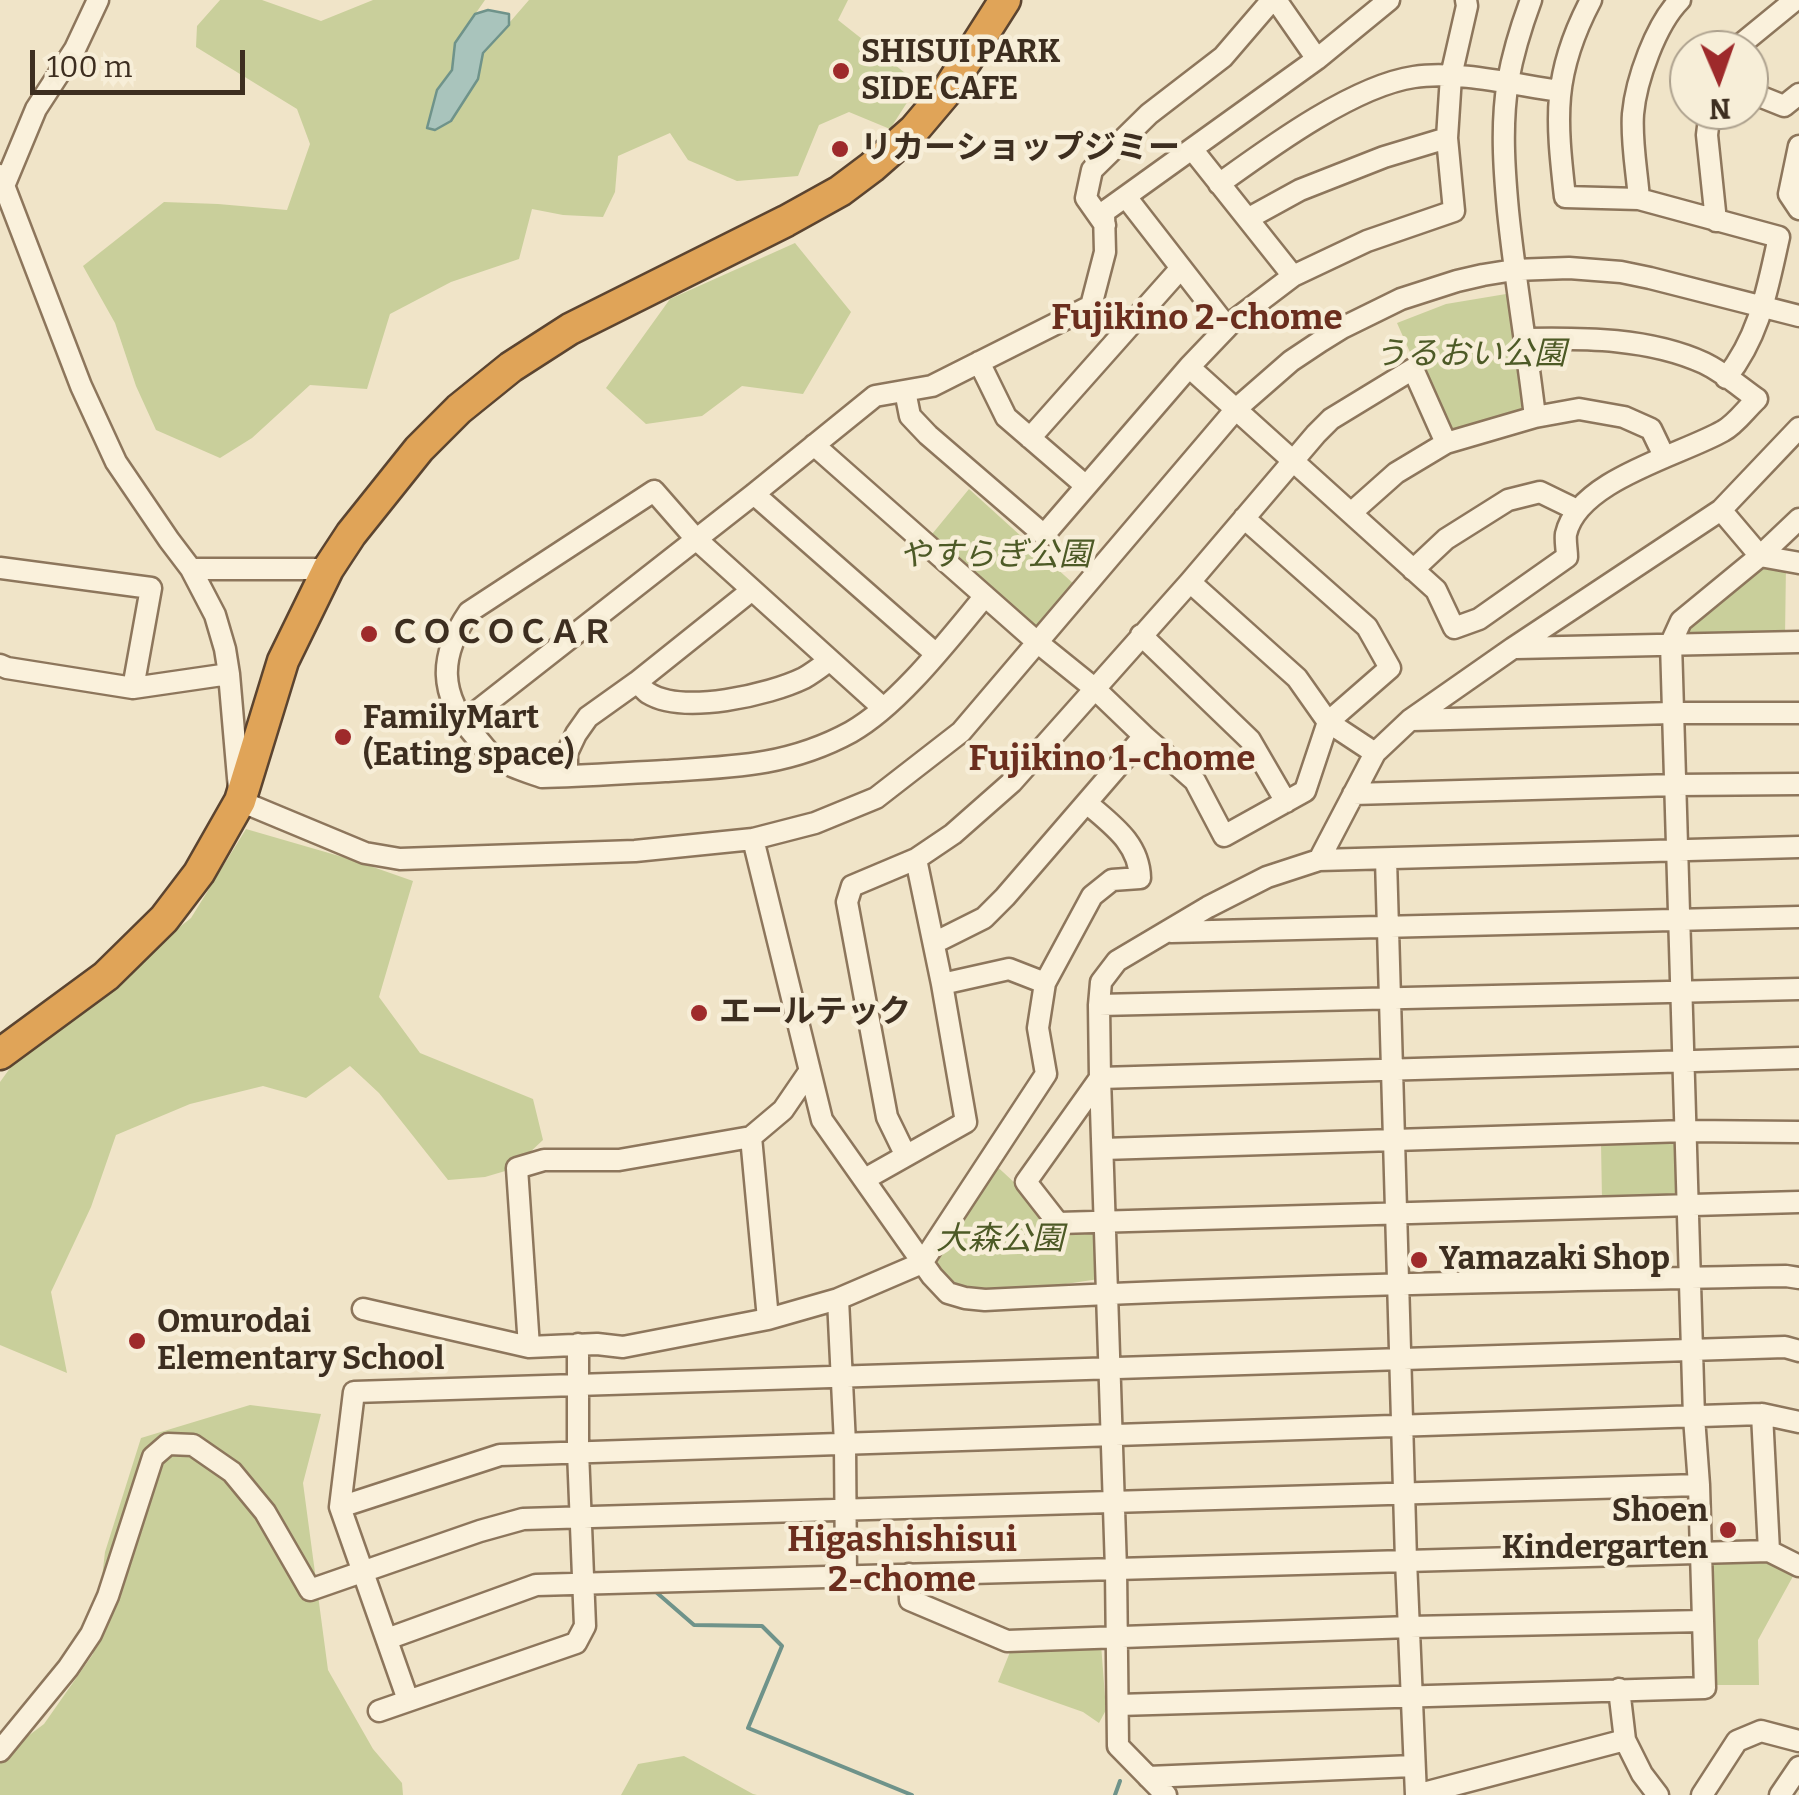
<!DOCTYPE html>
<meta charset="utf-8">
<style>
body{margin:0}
#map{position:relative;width:1799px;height:1795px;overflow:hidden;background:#f0e4c8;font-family:Bitter,serif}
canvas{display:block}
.north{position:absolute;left:1669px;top:30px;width:100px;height:100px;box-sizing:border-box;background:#f7eed8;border:2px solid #ada18e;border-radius:50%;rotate:178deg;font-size:28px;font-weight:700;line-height:40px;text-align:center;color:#3d2e20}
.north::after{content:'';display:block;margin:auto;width:35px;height:45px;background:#9e2a2b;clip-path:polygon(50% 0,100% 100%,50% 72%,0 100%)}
.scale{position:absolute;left:30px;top:50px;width:215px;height:45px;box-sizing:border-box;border:5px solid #3d2e20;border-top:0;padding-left:12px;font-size:30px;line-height:35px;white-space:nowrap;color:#3d2e20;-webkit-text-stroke:8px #f7eed8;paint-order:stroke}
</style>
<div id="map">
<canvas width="1799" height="1795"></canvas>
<div class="north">N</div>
<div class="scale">100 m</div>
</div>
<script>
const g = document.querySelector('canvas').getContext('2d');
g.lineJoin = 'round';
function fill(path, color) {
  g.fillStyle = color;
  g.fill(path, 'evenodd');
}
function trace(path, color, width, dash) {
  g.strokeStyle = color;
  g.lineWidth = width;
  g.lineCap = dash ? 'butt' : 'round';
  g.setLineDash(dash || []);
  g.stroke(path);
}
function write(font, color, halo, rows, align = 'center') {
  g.font = font + ' Bitter,"Noto Sans JP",serif';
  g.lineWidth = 9;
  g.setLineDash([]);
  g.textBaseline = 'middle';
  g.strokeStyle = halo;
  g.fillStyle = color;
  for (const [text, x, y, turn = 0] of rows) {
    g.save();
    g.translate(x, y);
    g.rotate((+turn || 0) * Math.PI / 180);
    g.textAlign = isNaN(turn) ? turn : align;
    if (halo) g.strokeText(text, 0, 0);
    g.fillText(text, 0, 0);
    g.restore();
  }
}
const green = new Path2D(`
 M220 0H262L321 21 373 0H485L455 43 452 70 437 90 435 130 451 121 478 79 483 53 529 0H848L838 20 919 84 890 129 849 112 819 125 798 176 737 181 688 160 670 133 618 156 615 192 603 217 563 215 532 209 519 259 451 282 390 314 367 389 310 385 252 438 220 458 156 430 136 386 115 323 83 266 164 202 218 204 287 210 310 144 297 109 196 47 197 26Z
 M795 243 851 312 803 394 742 386 702 416 646 424 606 388 670 299Z
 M1512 293 1531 414 1448 438 1397 323 1446 304Z
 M969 489 1075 585 1036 635 928 539Z
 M1761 559 1786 564 1785 637 1682 634 1684 622Z
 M246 829 353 860 413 881 379 997 420 1053 533 1099 543 1140 512 1169 485 1177 448 1180 379 1093 350 1066 306 1098 263 1086 190 1104 116 1135 91 1207 51 1292 67 1373 0 1345V1082L21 1053 191 918Z
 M1679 1139 1681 1198 1602 1200 1601 1143Z
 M990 1160 1058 1223 1097 1230 1099 1279 971 1298 922 1263Z
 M250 1405 321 1414 303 1483 328 1670 373 1749 402 1783 403 1795H0V1757L44 1724 93 1654 105 1552 141 1438Z
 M1768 1556 1797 1569 1758 1640 1759 1685H1709L1707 1558Z
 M1101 1644 1106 1710 1099 1723 1083 1712 998 1682 1012 1647Z
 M684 1756 753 1794 757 1795H621L638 1764Z`);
const water = new Path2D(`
 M488 10 509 14V25L483 53 478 79 451 121 435 130 427 128 437 90 452 70 455 43 475 14Z`);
const stream = new Path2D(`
 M625 1592H656L694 1625 762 1626 782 1646 748 1728 912 1795
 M1115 1795 1120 1781`);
const minor = new Path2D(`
 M1276 0 1317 59
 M1531 0C1521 27 1513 53 1508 81 1501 124 1504 168 1508 211 1515 280 1527 348 1535 417
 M1591 0C1552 74 1556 117 1565 197L1639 199 1779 237C1767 290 1760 335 1726 378
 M1734 50 1795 0
 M1749 92 1784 106 1799 94
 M1710 110 1707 135 1716 221
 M1799 146 1789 194 1799 209
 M1192 149 1293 276
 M0 175 81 386 116 462 169 540 191 569 215 615 225 649 229 674 240 801 365 853 400 859 635 851 753 839 815 823 876 798 961 732 1236 409 1291 361 1321 341 1342 328 1401 299 1457 281 1483 275 1514 270 1569 268 1621 272 1650 278 1799 316
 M1219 184C1269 148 1353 86 1414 77 1456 70 1516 85 1560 91
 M4 186 36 109 75 49 98 0
 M1126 197 1227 327
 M1639 199C1637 172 1631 141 1633 114 1636 80 1656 24 1680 0
 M1249 218 1300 190 1384 157 1447 138
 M1105 225 1086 198 1092 170 1149 114 1223 57 1272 0
 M979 362 1006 417 1086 486
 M1189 367 1436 590 1454 628 1479 619 1567 557C1567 550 1565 541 1566 534 1578 480 1681 455 1723 431 1736 424 1746 409 1757 399 1740 387 1723 372 1704 363 1649 338 1585 338 1526 339
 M905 391 910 416 928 435 1044 535 1189 367 1231 323 1293 276 1367 241 1454 211 1447 138 1451 76 1467 6 1466 0
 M1030 438 1181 268
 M814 445 1037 642 1094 688 1144 736 1195 781 1224 836 1305 791 1328 722 1390 668 1367 627 1244 518
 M754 494 936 654
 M1721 510 1760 556 1799 563
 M1351 513 1396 473 1446 443 1535 417 1579 409 1624 417 1651 429 1664 456
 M0 568 151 588 133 688
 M191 569H328
 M1413 570 1446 539 1508 500 1540 492 1577 510
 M1190 582 1297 678 1328 722 1375 753
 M1141 635 1250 740 1286 802
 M1516 648 1799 642
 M0 665 7 668 133 688 229 674
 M637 682C639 684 646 692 648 693 683 715 769 695 804 678 813 673 822 666 830 660
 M883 708 696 539 654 491 469 612C439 656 438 694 475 736 480 741 485 749 491 754 505 765 525 771 542 777 583 776 624 773 665 771 732 767 789 766 851 732 899 705 950 638 985 596
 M1412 720 1672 713H1799
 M463 722 754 494 875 396 932 386 1091 306 1105 252 1104 212 1317 59 1389 0
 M567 776V753L576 734 588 717 637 682 752 590
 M1353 794 1675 785 1799 784
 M753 839 822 1120 932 1276 948 1293 965 1298 985 1300C1252 1286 1519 1281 1786 1276L1799 1278
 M1386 859 1406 1560 1416 1795
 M1319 860 1375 753 1410 720 1513 648 1721 510 1799 428
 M1171 932 1799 917
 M934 943 984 918 1005 897 1144 736
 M942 984 1009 969 1045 983
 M1099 1005 1799 989
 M1799 1058 1100 1078 1026 1182 1058 1223 1799 1202
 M751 1137 768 1319
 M1103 1149 1686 1131 1799 1132
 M906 1156 887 1117 847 902 852 886 916 859 953 834 1012 782 1190 582 1316 434 1331 419 1413 369 1446 443
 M865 1179 966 1122 942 984 916 859
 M838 1299 845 1444 846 1577
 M363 1309 529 1347 597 1344 623 1347 768 1319 838 1299 922 1263 1046 1074 1038 1028 1045 983 1092 896 1112 880 1140 878C1139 843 1112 825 1088 804
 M529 1347 517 1168 544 1160H619L751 1137 783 1110 809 1072
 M1762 1414 1769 1551
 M340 1507 500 1455 1762 1414 1799 1422
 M909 1574 910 1600 1007 1641 1410 1627 1703 1621
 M387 1639 536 1585 1769 1551 1799 1566
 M1619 1689 1625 1740 1642 1774 1658 1795
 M408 1700 340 1507 354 1392 1785 1347 1799 1351
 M1118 1705 1705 1688 1699 1485 1694 1417 1671 643 1681 621 1760 556 1799 519
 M379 1711 576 1643 585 1626 578 1451V1344
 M0 1751 68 1668 91 1634 108 1596 153 1457 168 1444 193 1445 232 1472 265 1512 310 1590 480 1531 523 1519 1699 1485
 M1148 1777 1413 1766
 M1166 1795 1118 1746 1116 1569 1100 1078 1099 1005 1101 982 1117 961 1208 907 1267 877 1319 860 1799 847
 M1416 1795 1625 1740
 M1702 1795 1737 1741 1761 1731 1799 1741
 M1780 1795 1799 1767`);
const highway = new Path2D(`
 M0 1054 106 976 164 919 199 873 240 801 283 661 328 569 351 534 419 449 459 409 511 367 570 329 786 221 840 191 872 167 914 130 947 91 1005 0`);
const markers = [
 [841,71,10,"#9e2a2b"],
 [840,149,10,"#9e2a2b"],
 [369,634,10,"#9e2a2b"],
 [343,737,10,"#9e2a2b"],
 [699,1013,10,"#9e2a2b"],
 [1419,1260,10,"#9e2a2b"],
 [137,1341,10,"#9e2a2b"],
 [1728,1530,10,"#9e2a2b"]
];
const poiNames = [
 ["SHISUI PARK",861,53],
 ["SIDE CAFE",861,90],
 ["リカーショップジミー",860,149],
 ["ＣＯＣＯＣＡＲ",389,634],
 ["FamilyMart",363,719],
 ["(Eating space)",363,756],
 ["エールテック",719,1013],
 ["Yamazaki Shop",1439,1260],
 ["Omurodai",157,1323],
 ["Elementary School",157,1360],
 ["Shoen",1708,1512,"right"],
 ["Kindergarten",1708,1549,"right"]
];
const parkNames = [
 ["うるおい公園",1470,355],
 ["やすらぎ公園",995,556],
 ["大森公園",1000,1240]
];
const neighbourhoodNames = [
 ["Fujikino 2-chome",1197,319],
 ["Fujikino 1-chome",1112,760],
 ["Higashishisui",902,1541],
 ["2-chome",902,1581]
];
fill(green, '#c9cf9b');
fill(water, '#a9c4bc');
trace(water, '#6f938a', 2.5);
trace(stream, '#6f938a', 4);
trace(minor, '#8d765c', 25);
trace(highway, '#5b4430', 35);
trace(minor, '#faf1dc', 20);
trace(highway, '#e0a458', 30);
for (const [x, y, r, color] of markers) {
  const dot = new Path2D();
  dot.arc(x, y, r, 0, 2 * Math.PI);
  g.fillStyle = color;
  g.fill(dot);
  trace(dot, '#f7eed8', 4);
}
write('bold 32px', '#3d2e20', '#f7eed8', poiNames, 'left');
write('italic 32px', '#4d5a26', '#f7eed8', parkNames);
write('bold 35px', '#6b2e1e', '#f7eed8', neighbourhoodNames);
</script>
